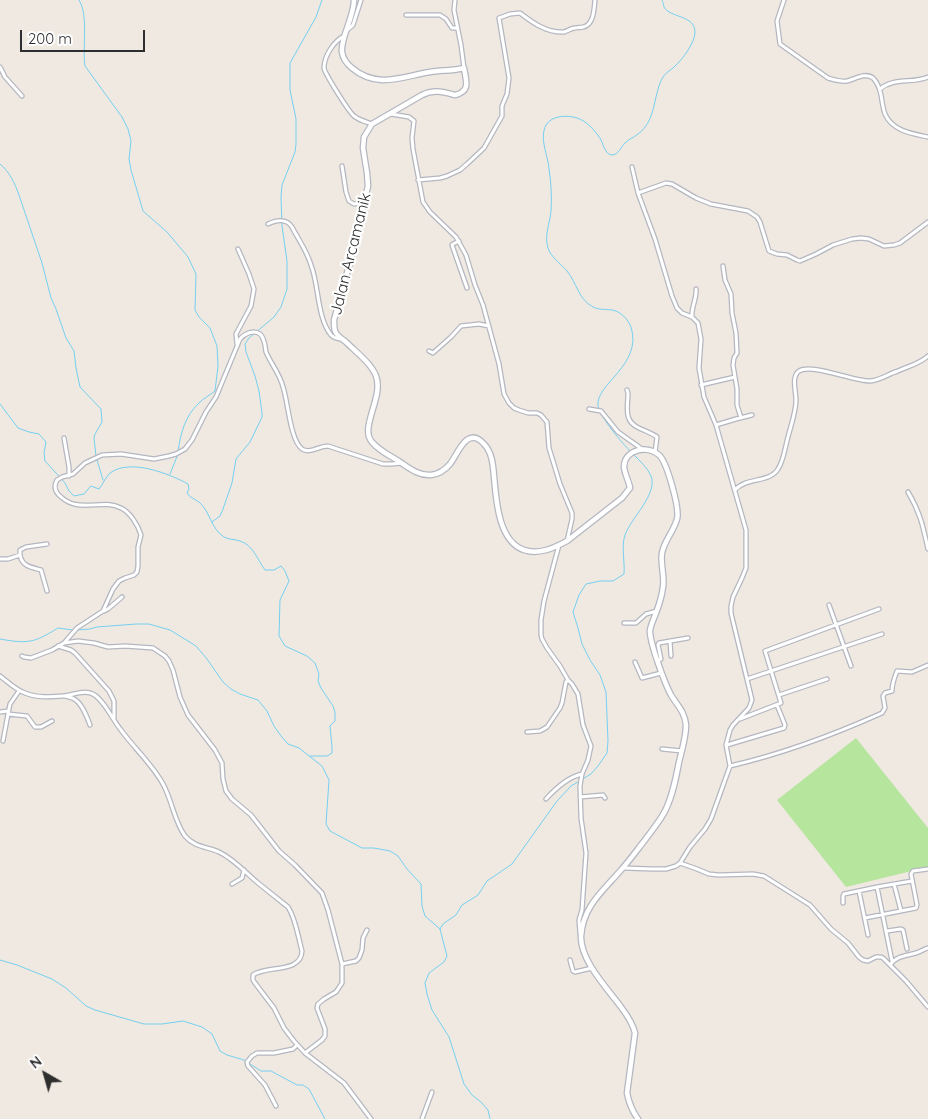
<!DOCTYPE html>
<style>
body{margin:0}
#map{position:relative;width:928px;height:1119px;overflow:hidden;background:#efe9e1;font-family:Quicksand,sans-serif}
canvas{display:block}
.north{position:absolute;left:20px;top:1049px;width:50px;height:50px;-webkit-text-stroke:4px #fff;paint-order:stroke;rotate:322deg;font-size:14px;font-weight:700;line-height:20px;text-align:center;color:#2e2e2e}
.north::after{content:'';display:block;margin:auto;width:18px;height:22px;background:#2e2e2e;clip-path:polygon(50% 0,100% 100%,50% 72%,0 100%)}
.scale{position:absolute;left:20px;top:30px;width:125px;height:22px;box-sizing:border-box;border:2px solid #2e2e2e;border-top:0;padding-left:6px;font-size:15px;line-height:18px;white-space:nowrap;color:#2e2e2e;-webkit-text-stroke:4px #fff;paint-order:stroke}
</style>
<div id="map">
<canvas width="928" height="1119"></canvas>
<div class="north">N</div>
<div class="scale">200 m</div>
</div>
<script>
const g = document.querySelector('canvas').getContext('2d');
g.lineJoin = 'round';
function fill(path, color) {
  g.fillStyle = color;
  g.fill(path, 'evenodd');
}
function trace(path, color, width, dash) {
  g.strokeStyle = color;
  g.lineWidth = width;
  g.lineCap = dash ? 'butt' : 'round';
  g.setLineDash(dash || []);
  g.stroke(path);
}
function write(font, color, halo, rows, align = 'center') {
  g.font = font + ' Quicksand,sans-serif';
  g.lineWidth = 4.5;
  g.setLineDash([]);
  g.textBaseline = 'middle';
  g.strokeStyle = halo;
  g.fillStyle = color;
  for (const [text, x, y, turn = 0] of rows) {
    g.save();
    g.translate(x, y);
    g.rotate((+turn || 0) * Math.PI / 180);
    g.textAlign = isNaN(turn) ? turn : align;
    if (halo) g.strokeText(text, 0, 0);
    g.fillText(text, 0, 0);
    g.restore();
  }
}
const green = new Path2D(`
 M856 738 928 828V867L846 887 777 800Z`);
const stream = new Path2D(`
 M79 0C89 16 82 48 85 66L122 117 128 129 131 141 129 159 131 170 143 211 167 232 188 257 196 274 195 310 199 317 210 328 217 346 218 366 215 391C210 395 204 398 199 403 185 416 181 432 178 451
 M0 164C10 172 15 184 19 195L42 263 51 298 56 309 66 338 74 351 76 368 80 387 101 409 102 422 95 434 94 438 96 456
 M0 404 18 428 29 432 39 434 46 442 44 453 45 461 65 483 69 491 74 496 84 494 89 488 91 486 99 489C103 484 105 478 110 473 130 458 170 474 188 484L189 489 187 493C190 498 195 499 199 502 210 511 211 529 224 537 229 540 235 539 240 541 253 545 257 559 265 570H274L281 566 285 571 289 581 280 600 279 636 285 646 307 656 315 663 319 674 318 681 321 688 333 706 335 712V721L330 726 332 747V753L327 756H310
 M631 452C623 444 599 416 598 406 595 384 643 365 631 327 628 319 620 311 612 310 606 309 599 310 593 307 578 299 577 283 567 271 561 264 550 256 548 248 544 235 550 223 551 211 552 197 551 182 549 169 548 155 539 139 546 125 552 115 568 115 577 118 587 121 594 130 600 138 603 143 605 155 612 155 618 155 621 147 625 143 629 139 633 138 638 134 643 131 649 122 651 116 655 106 657 86 663 77 665 73 671 70 674 67 682 60 695 43 695 32 695 15 670 18 664 7 664 7 663 1 662 0
 M97 460 103 480
 M170 474 178 454
 M212 522 220 516 223 509 232 483 236 459 250 442 262 417V413L259 391 255 376 246 352 245 344 249 338 274 317 281 307 287 289V261L282 226 281 197 282 185 295 152 296 144V119L290 90V63L316 17 322 0
 M77 630 90 629 97 627 136 624H149L170 630 196 646 207 659 223 682 231 689 240 694 258 700 267 711 274 726 281 736 288 744 299 748 322 766 329 780 326 824 330 831 362 848H374L390 851 398 856 407 869 421 884 422 906 425 916 440 929 447 956 444 962 429 973 425 983 427 994 432 1010 449 1037 464 1084 472 1095 481 1102 488 1110 490 1119
 M0 639C28 644 34 643 58 628L73 630
 M440 929 443 924 456 915 462 905 478 895 487 881 512 864 557 801 571 786 591 774 598 766 607 753 608 741 606 692 600 675 590 660 582 644 578 628 573 612 579 595 586 584 600 581H613L624 574C625 561 621 547 625 535 631 518 658 494 651 476 647 467 640 461 634 455
 M0 960 17 965 52 979 66 988 86 1006 95 1010 144 1024H162L183 1021 202 1027 212 1034 220 1051 227 1055 244 1060 261 1071H271L297 1085H303L309 1089 325 1119`);
const street = new Path2D(`
 M455 0 454 10 461 45 464 68
 M784 0 777 21 780 44 828 78C835 80 841 82 847 81 855 79 866 72 873 78 877 82 880 90 881 95 882 101 883 109 885 114 892 131 913 134 928 137
 M406 15H440L446 19 452 28H457
 M346 31 353 25 361 0
 M344 36C334 41 324 56 324 68 325 74 349 112 354 116 359 120 366 122 372 124
 M0 67 5 77 22 96
 M880 89C894 77 912 84 928 77
 M391 114 409 117 414 121 412 138 413 149 423 202 430 212 456 237 466 255 475 285 483 305 499 364 504 394 509 403 514 408 519 410 528 413H537L541 415 547 422 549 448 560 484 572 513V519L567 541
 M342 166 346 192 349 201 354 204 364 203
 M632 167 638 193
 M418 180 440 178 447 176 460 170 467 164 484 148 502 116V106L507 94 509 78 499 18 510 14 520 13C533 23 547 33 564 32 568 31 571 28 575 28 578 27 580 28 583 27 594 25 594 9 595 0
 M268 224C277 220 286 218 292 227 298 239 307 251 311 265 319 285 317 318 331 335 334 338 337 339 342 339
 M459 241 453 244 452 245 467 288
 M723 266 725 280 731 294 732 313 736 333 737 353 734 358 733 365 737 389V405L741 418
 M692 317C691 307 697 299 696 289
 M237 344 236 334 251 306 254 289 249 274 238 249
 M429 351 433 353 451 337 461 326 479 324 489 326
 M701 385 735 377
 M627 390 628 393C628 407 623 421 639 428 645 431 652 433 657 437L655 452
 M589 409 601 411 618 432 642 449
 M716 425 736 419 752 415
 M64 438 69 467V476
 M735 490C746 477 770 483 778 469 784 460 785 447 788 437 791 425 796 412 796 400 796 391 791 377 799 371 812 363 852 381 870 381 881 380 888 374 898 371 909 366 919 364 928 356
 M908 492C920 512 923 526 928 549
 M559 545 544 601 541 620V635L542 639 547 648 560 666 568 680 572 684 578 694 583 725 591 746 588 760 582 774 580 786 581 818 586 853 582 910 579 920 580 934
 M20 555V550L26 547 47 544
 M0 559H8L20 555C22 566 30 567 41 570L47 591
 M829 605 851 666
 M104 611 108 609 122 597
 M624 623H636L646 614 657 611
 M670 641 671 656
 M64 643 77 628 103 611 113 589 119 581 125 578 134 575 137 572 138 566V547L141 535C138 525 130 512 121 508 102 498 80 514 61 497 55 492 53 487 57 480L62 477 73 474 85 463 102 455 121 454 154 459 169 456 176 454 185 449 192 440 206 412 216 397 240 339C244 334 254 329 260 334 265 338 265 347 266 352 271 364 280 374 283 387 288 401 290 440 302 449 310 454 319 446 328 446L383 464H392L402 463
 M58 646 71 650 75 653 109 691 114 701V719
 M22 656 24 657 31 658 52 650 64 643 78 641 94 643 108 647 125 646 153 648 165 656 169 661 173 670 180 697 188 715 215 750 222 763 223 779 226 791 232 799 251 815 279 851 295 865 322 893 328 910 342 964V983L336 992 324 999 318 1004 317 1008 325 1029V1036L322 1040 305 1053
 M658 661 661 659 658 645 659 643 688 638
 M635 662 642 678 661 673
 M0 676C8 682 16 690 25 693 37 698 51 697 63 696 74 695 86 688 96 696 107 705 112 719 121 730 134 748 152 764 163 784 172 800 174 821 185 836 194 847 208 847 219 852 234 859 246 873 258 883 268 891 278 899 288 907 296 919 298 937 302 951 301 974 266 965 253 975V980L255 983 274 1008 284 1028 294 1041 305 1053 344 1083 371 1119
 M747 679 882 634
 M19 691 10 704 8 714 27 716 35 727H41L52 721
 M779 695 827 679
 M65 696C68 697 71 697 74 699 82 703 87 717 90 725
 M0 712 8 711
 M740 719 781 703 765 651 879 609
 M527 732 540 731 547 727 560 708 562 703 566 682 568 680
 M3 741 8 714
 M727 745 784 728 785 725 777 705
 M662 749 682 751
 M730 766C782 754 833 735 882 713L885 708 883 696 885 693 892 691C892 686 895 676 897 671L912 672 928 665
 M580 797 603 795 605 798
 M546 799C556 788 568 777 582 774
 M680 863 697 869 709 874 719 875 753 874 764 876 810 905 831 929 848 943 859 957 863 960 868 961 876 957H881L883 958 906 981 928 1007
 M624 868 652 869H666L676 866 680 863 690 847 705 829 711 819 730 766 726 745 730 730 733 725 749 708 752 700 731 613V606L733 597 742 578 746 568V530L716 425 704 397 699 368 701 339 698 323 692 317 682 313 677 308 672 296 655 239 638 193 666 183 672 184 696 198 711 204 748 211 757 217 760 222 769 251 777 254 787 255 797 260 800 261 816 254 833 245 852 239 861 238 869 239 884 246 894 245 900 243 928 222
 M232 884 242 878 244 870
 M894 884 901 911
 M877 887 892 961
 M859 891 868 935
 M843 903V896L844 894 877 887 912 881
 M865 918 916 908 917 905 911 874 913 871 928 869
 M887 931 901 929 903 930 907 949
 M570 960 573 971 575 972 592 968
 M342 964 356 961 359 958 362 950 363 938 367 930
 M890 965C896 956 906 956 916 953 920 952 924 949 928 948
 M276 1106 265 1085 248 1066 247 1062 252 1056 257 1053H274L293 1049 297 1045
 M422 1119 432 1092`);
const secondary = new Path2D(`
 M354 0C354 17 340 39 342 52 343 59 347 64 352 68 377 89 401 77 430 72 441 70 453 71 464 68 466 81 471 91 455 95 443 92 434 89 422 95L372 124 364 137 363 148 367 173 368 186 350 262 334 320C334 324 334 328 335 331 337 336 342 339 346 342 356 352 371 363 376 376 384 397 359 428 372 442 379 451 391 456 400 462 409 468 419 476 431 475 439 474 445 470 450 464 458 454 467 425 484 444 492 452 493 465 494 476 496 499 498 541 524 550 539 555 554 548 567 541L622 498 630 488C629 481 624 473 624 466 625 449 648 445 659 455 667 462 680 509 677 519 674 531 664 541 662 553 660 564 665 576 663 587 662 596 659 605 656 613 654 618 651 625 650 630 649 641 665 684 671 695 677 705 685 712 686 725 686 737 682 750 679 762 676 778 673 794 666 809 661 820 652 830 645 840 637 850 630 860 621 870 603 891 583 906 581 936 580 960 607 988 621 1007 627 1015 633 1024 635 1033L627 1093C629 1103 632 1111 638 1119`);
const streetNames = [
 ["Jalan Arcamanik",351,254,-76]
];
fill(green, '#b6e59e');
trace(stream, '#75cff0', 1);
trace(street, '#b4b7c1', 5.5);
trace(secondary, '#b4b7c1', 7);
trace(street, '#fff', 3);
trace(secondary, '#fff', 4.5);
write('16px', '#2e2e2e', '#fff', streetNames);
</script>
